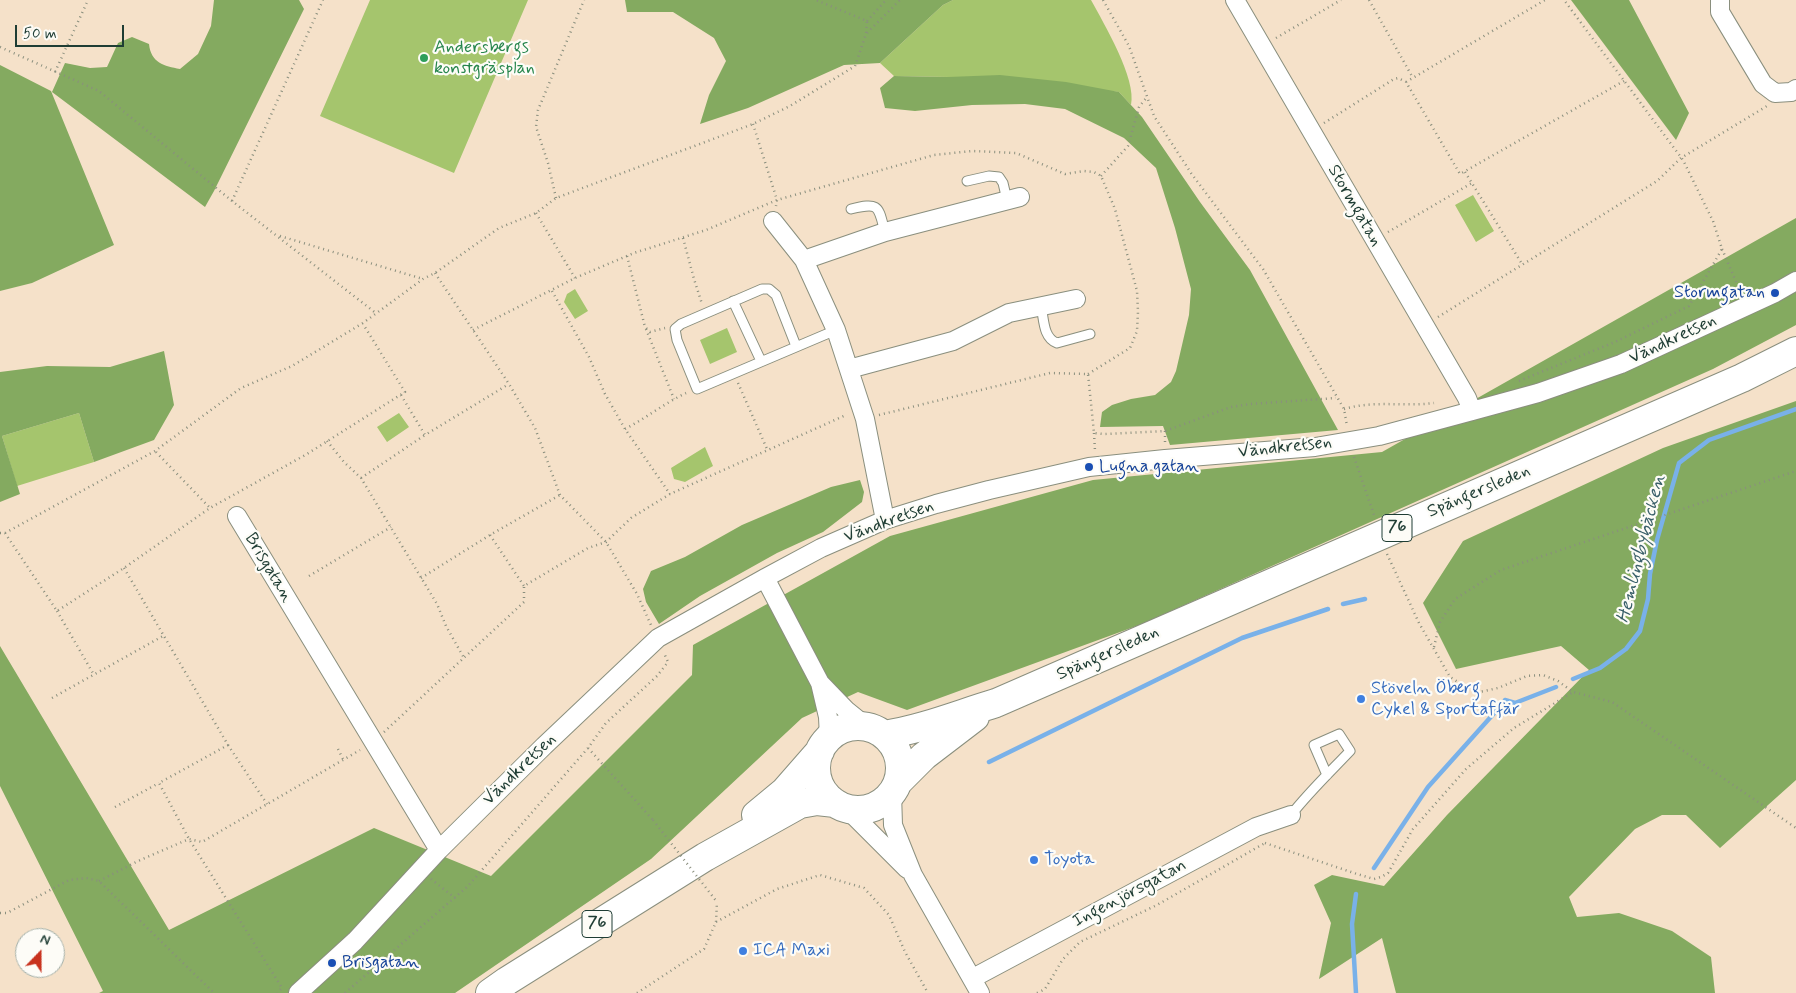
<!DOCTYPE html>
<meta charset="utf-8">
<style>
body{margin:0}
#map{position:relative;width:1796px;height:993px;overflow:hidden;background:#f5e1c9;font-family:Mynerve,sans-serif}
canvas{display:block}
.north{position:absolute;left:15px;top:928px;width:50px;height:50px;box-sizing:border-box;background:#fdfcf7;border:1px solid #a4b0a9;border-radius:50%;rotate:22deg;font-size:14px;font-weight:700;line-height:20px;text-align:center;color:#1f3d34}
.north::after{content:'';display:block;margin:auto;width:18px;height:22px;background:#c8321e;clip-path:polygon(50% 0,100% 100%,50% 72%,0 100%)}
.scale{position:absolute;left:15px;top:25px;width:109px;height:22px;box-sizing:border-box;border:2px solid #1f3d34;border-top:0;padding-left:6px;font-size:15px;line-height:18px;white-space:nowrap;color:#1f3d34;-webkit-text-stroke:4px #fdfcf7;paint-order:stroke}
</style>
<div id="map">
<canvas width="1796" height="993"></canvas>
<div class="north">N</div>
<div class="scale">50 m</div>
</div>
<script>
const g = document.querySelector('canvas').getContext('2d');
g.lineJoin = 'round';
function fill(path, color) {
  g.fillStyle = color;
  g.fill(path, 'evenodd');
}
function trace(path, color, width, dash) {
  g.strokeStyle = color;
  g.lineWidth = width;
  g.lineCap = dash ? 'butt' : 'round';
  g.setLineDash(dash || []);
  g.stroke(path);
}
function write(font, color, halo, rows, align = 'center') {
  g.font = font + ' Mynerve,sans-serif';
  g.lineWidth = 4.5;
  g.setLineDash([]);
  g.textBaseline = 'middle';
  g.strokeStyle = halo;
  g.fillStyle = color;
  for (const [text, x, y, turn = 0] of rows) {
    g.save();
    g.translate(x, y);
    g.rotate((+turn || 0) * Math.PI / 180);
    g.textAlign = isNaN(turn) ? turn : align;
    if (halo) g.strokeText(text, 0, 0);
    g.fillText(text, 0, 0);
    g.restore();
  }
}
const green = new Path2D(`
 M370 0H528L454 173 320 116Z
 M953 0H1091C1104 24 1137 79 1131 105L1119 92 948 77 894 76 880 63 943 5Z
 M1473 195 1494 231 1476 242 1455 205Z
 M575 289 588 311 575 319 564 302 567 294Z
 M727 328 737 352 710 364 700 340Z
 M79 413 94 462 17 486 2 436Z
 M399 413 409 427 387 442 377 427Z
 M705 447 713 466 685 482 674 479 671 468Z`);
const forest = new Path2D(`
 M214 0H299L304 9 214 191 205 207 52 92 65 63 90 68 107 67 118 43 132 37 149 44C151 63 164 66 180 69L198 54 211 26Z
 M625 0H953L943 5 880 63 844 65 748 108 700 124 709 95 726 61 714 38 673 12H627Z
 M1571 0H1629L1689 113 1676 140Z
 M0 65 51 91 114 245 32 283 0 291Z
 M1000 75 1066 82 1119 92 1142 117 1200 202 1250 270 1338 430 1170 445 1163 426 1100 427 1102 412 1112 405 1131 399 1155 395 1171 382 1176 371 1189 315 1191 289 1175 228 1156 168 1124 138 1065 109 1025 104 972 105 915 111 885 108 880 88 894 76 948 77Z
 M1796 218V325L1713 369 1142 624 907 710 858 692 802 718 651 859 455 993H99L103 991 0 786V646L169 930 374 828 491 876 692 675 693 645 890 536 1093 480 1382 452Z
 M164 351 174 405 154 440 94 462 79 413 2 436 20 494 0 502V372L47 366 110 367Z
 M1796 401V780L1720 848 1686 815H1662L1635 829 1569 897 1577 917 1619 913 1672 931 1711 957 1715 993H1396L1382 938 1319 979 1331 923 1314 885 1332 875 1384 886 1447 815 1589 670 1561 646 1456 669 1423 603 1463 541 1663 448Z
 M860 480 864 492 862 502 823 532 777 553 700 596 659 624 646 602 643 589 651 571 685 557 742 525 831 487Z`);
const stream = new Path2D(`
 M1343 604 1365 599
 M1573 679 1600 668 1626 649 1640 631 1648 599 1650 574 1657 540 1679 463 1709 440 1796 409
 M1505 700 1515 703
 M989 762 1242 638 1328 609
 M1374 868 1428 787 1497 710 1556 687
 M1356 993 1352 924 1356 894`);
const path = new Path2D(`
 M1103 0 1129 46 1154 116 1191 173 1263 269 1344 409 1347 426
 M1369 0 1413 78
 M867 21 886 0
 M867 33 900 0
 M1276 38 1341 0
 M0 47 99 91 232 201 377 314
 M55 72 88 0
 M1406 82 1545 0
 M1324 123 1394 79 1398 78 1406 82 1460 174 1624 81
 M753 124 777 200 776 206
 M1465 172 1522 264
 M1101 176 1128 146 1139 107 1147 97
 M556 198 548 163 536 127 538 110 584 0
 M232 201 323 0
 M536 213 575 278
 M1388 232 1472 183
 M280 236 423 279
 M683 238 694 279 702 304
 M1722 249 1740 291
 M627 256 645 327 650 332 665 328
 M435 273 509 384 535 428 560 495 606 542 637 594 651 625
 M552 291 589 357 605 394 625 429 670 494
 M1438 317 1657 181 1681 158 1767 106
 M646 329 674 399
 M473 330 575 278 634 253 706 230 777 200 934 155 972 151 1016 153 1065 174 1084 171 1094 172 1101 176 1115 209 1137 291 1138 312 1137 331 1130 348 1088 374
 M1519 381 1615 342 1689 306 1722 249 1713 221 1683 160 1564 0
 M738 383 767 449
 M401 395 425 435 509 384
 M1344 409C1375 400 1402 407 1434 403
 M879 415 1050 373 1088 374 1094 433 1104 434 1165 431 1231 407 1250 404 1336 398
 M625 429C646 418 665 403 686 393
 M1165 431V445
 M1094 433 1095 451
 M327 441 344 462 361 478 437 604 446 626 464 658
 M156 452 210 508
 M1354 457 1374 515
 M361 478 425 435
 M0 533H5L155 451 241 388 292 366 363 323 423 279 435 273 499 228 536 213 556 198 753 124 790 106 855 66 866 34 867 21 816 0
 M5 533 57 611 124 568 210 508 307 454 405 392 363 324
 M490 535 524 586
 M1387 554 1419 623 1450 677 1475 693 1498 688 1527 676 1543 675 1558 681 1573 692 1612 702 1796 828
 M124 568 228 745 159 783 189 839 282 988 277 993
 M309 576 391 527
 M421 578 490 535 560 495
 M57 611 94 675
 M1434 647 1440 622 1455 599 1501 570 1796 471
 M52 698 163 636
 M384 732 524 602V586L588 548 606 542 631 518 670 494 846 415
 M228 745 267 804
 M588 748 653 820
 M338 749 343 759
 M115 807 159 783
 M1265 843 1357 874 1374 879 1381 877 1388 873 1413 829 1466 769 1514 728 1573 692
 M431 879 455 898
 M99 881 138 861 189 839 202 842 360 750
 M0 913H7L69 880 86 878 99 881 214 993
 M716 922 777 889 820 875 864 888 889 915 905 952 928 993
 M345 993 468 886 588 748 606 723 657 676 668 662 664 653
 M637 993 704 949 716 922 717 902
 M1037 993 1045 989 1063 959 1080 942 1157 905 1265 843`);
const service = new Path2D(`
 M967 181 989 176 999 177 1003 183 1007 200
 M851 209C880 202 878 206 885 232
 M733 301 761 361
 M1041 306C1044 319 1043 338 1057 343L1090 334
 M796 346 776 295 769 289H762L681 324 675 329 677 340 697 389 836 330
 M1291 815C1309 792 1330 772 1350 751L1339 734 1314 745 1327 775`);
const minor = new Path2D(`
 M1235 0 1467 398 1472 411
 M1720 0V12L1763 84 1775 93 1791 92 1796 89
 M773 221 804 260 836 330 865 419 885 520
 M804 260 885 232 1020 197
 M849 369 953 341 1009 313 1076 299
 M237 516 439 850
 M765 578 820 683 828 717 829 738
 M820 683 846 710 867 727
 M892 793 893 825 913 875 980 993
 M847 809 907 869
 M973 978 1256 827 1291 815
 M298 993 355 941 439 850 544 746 658 638 765 578 821 548 885 520 936 504 989 490 1089 467 1165 459 1315 447 1379 436 1472 411 1538 393 1621 364 1775 293 1796 281`);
const primary = new Path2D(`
 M816 768a42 42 0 1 1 84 0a42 42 0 1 1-84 0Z
 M884 735C923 729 959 714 996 703L1742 378 1796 351
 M898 782 924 756 975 717
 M756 815 785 791 820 751
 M490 993 507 981 705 857 800 804 817 801 835 803`);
const pathBridge = new Path2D(`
 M653 820 717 902`);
const markers = [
 [424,58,5,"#2e9e5b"],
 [1775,293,5,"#1a4fb4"],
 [1089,467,5,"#1a4fb4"],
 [1361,699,5,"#3f7fe0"],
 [1034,860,5,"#3f7fe0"],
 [743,951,5,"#3f7fe0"],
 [332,963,5,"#1a4fb4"]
];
const shields = [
 [1397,528,30],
 [597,924,30]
];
const shieldNames = [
 ["76",1397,528],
 ["76",597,924]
];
const leisureNames = [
 ["Andersbergs",434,48],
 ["konstgräsplan",434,69]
];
const streetNames = [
 ["Stormgatan",1354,206,60],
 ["Vändkretsen",1673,340,-25],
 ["Vändkretsen",1285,448,-6],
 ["Spängersleden",1479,492,-23],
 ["Vändkretsen",889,522,-20],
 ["Brisgatan",268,568,59],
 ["Spängersleden",1108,654,-24],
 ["Vändkretsen",520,770,-44],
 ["Ingenjörsgatan",1130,894,-28]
];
const transitNames = [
 ["Stormgatan",1765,293,"right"],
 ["Lugna gatan",1099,467],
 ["Brisgatan",342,963]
];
const shopNames = [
 ["Stöveln Öberg",1371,689],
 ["Cykel & Sportaffär",1371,710],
 ["Toyota",1044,860],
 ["ICA Maxi",753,951]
];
const waterNames = [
 ["Hemlingbybäcken",1642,549,-76]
];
fill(green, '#a5c56d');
fill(forest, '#84aa60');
trace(stream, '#79b1e9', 4.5);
trace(service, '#8a8f7e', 11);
trace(minor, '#8a8f7e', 20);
trace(primary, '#8a8f7e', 30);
trace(path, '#8a8f7e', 2.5, [1, 4]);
trace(service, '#fff', 9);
trace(minor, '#fff', 18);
trace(primary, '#fff', 28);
trace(pathBridge, '#8a8f7e', 2.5, [1, 4]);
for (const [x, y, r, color] of markers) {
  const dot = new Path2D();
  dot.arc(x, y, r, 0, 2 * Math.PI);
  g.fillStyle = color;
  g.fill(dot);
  trace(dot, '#fdfcf7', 2);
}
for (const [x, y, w] of shields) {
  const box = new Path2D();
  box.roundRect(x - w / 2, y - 13.5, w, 27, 4);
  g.fillStyle = '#fdfcf7';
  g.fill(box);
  trace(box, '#1f3d34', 1);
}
write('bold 16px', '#1f3d34', null, shieldNames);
write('18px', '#27864d', '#fdfcf7', leisureNames, 'left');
write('18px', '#1f3d34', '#fdfcf7', streetNames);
write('18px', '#164399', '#fdfcf7', transitNames, 'left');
write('18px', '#366cbe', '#fdfcf7', shopNames, 'left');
write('italic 19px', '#3a606a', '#fdfcf7', waterNames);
</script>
